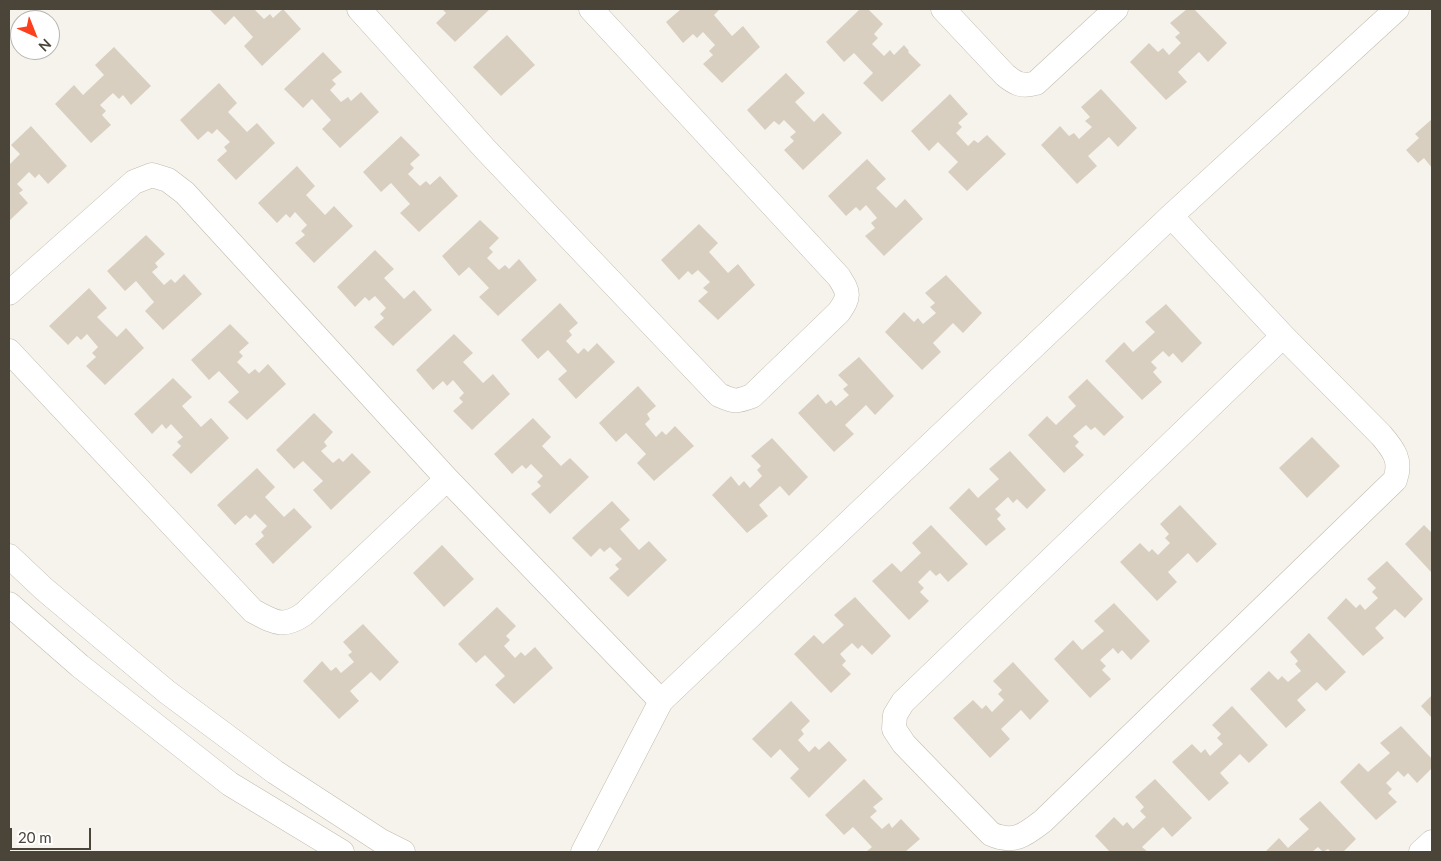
<!DOCTYPE html>
<style>
body{margin:0}
#map{position:relative;width:1441px;height:861px;overflow:hidden;background:#f6f3ec;font-family:Lato,sans-serif}
canvas{display:block}
.frame{position:absolute;inset:0;border:10px solid #4b4439;pointer-events:none}
.north{position:absolute;left:10px;top:10px;width:50px;height:50px;box-sizing:border-box;background:#fff;border:1px solid #b7b4b0;border-radius:50%;rotate:136deg;font-size:14px;font-weight:700;line-height:20px;text-align:center;color:#4b4439}
.north::after{content:'';display:block;margin:auto;width:18px;height:22px;background:#fc3f1d;clip-path:polygon(50% 0,100% 100%,50% 72%,0 100%)}
.scale{position:absolute;left:10px;top:828px;width:81px;height:22px;box-sizing:border-box;border:2px solid #4b4439;border-top:0;padding-left:6px;font-size:15px;line-height:18px;white-space:nowrap;color:#4b4439;-webkit-text-stroke:4px #fff;paint-order:stroke}
</style>
<div id="map">
<canvas width="1441" height="861"></canvas>
<div class="frame"></div>
<div class="north">N</div>
<div class="scale">20 m</div>
</div>
<script>
const g = document.querySelector('canvas').getContext('2d');
g.lineJoin = 'round';
function fill(path, color) {
  g.fillStyle = color;
  g.fill(path, 'evenodd');
}
function trace(path, color, width, dash) {
  g.strokeStyle = color;
  g.lineWidth = width;
  g.lineCap = dash ? 'butt' : 'round';
  g.setLineDash(dash || []);
  g.stroke(path);
}
const building = new Path2D(`
 M209 9H254L264 19 270 14 273 18 283 9 301 29 262 66 244 46 253 37 234 16 225 25Z
 M442 9H490L455 42 436 23 446 13Z
 M681 9H720L714 15 732 36 743 26 760 47 722 83 703 64 713 55 709 51 715 45 703 32 697 38 693 34 683 43 666 22Z
 M860 9H868L883 24 874 34 878 38 872 44 884 56 890 50 894 55 904 45 909 51 908 52 921 65 882 102 863 83 873 73 854 53 844 62 826 42Z
 M1187 9H1194L1227 43 1208 62 1199 52 1178 72 1187 82 1166 100 1130 62 1149 43 1158 52 1163 48 1169 55 1181 43 1175 37 1180 33 1170 23Z
 M507 35 535 65 501 96 473 67Z
 M114 47 151 86 131 105 123 95 119 99 113 93 100 105 106 111 102 115 111 125 91 143 55 104 74 85 83 95 104 75 95 65Z
 M323 52 342 72 332 80 336 84 330 90 341 102 348 97 351 101 361 92 379 112 340 148 322 129 331 120 312 99 303 108 284 89Z
 M786 73 805 93 795 102 814 122 823 113 842 133 803 170 784 150 794 141 790 137 796 132 784 120 779 125 774 121 765 130 747 110Z
 M219 83 237 103 228 112 247 132 257 123 275 143 236 180 217 160 227 151 224 147 230 142 217 129 212 134 208 131 198 140 180 120Z
 M1101 89 1137 128 1118 147 1109 137 1088 156 1097 166 1077 184 1041 145 1060 126 1069 136 1074 133 1079 139 1092 127 1085 121 1090 117 1081 107Z
 M950 94 968 114 958 123 962 127 956 133 968 146 974 140 978 143 987 135 1006 154 967 191 948 172 958 162 938 142 929 151 911 131Z
 M1432 119V168L1424 158 1418 163 1406 150 1419 138 1415 134Z
 M31 126 67 166 48 184 39 174 35 178 29 172 17 184 23 190 19 193 28 203 9 221V165L20 154 11 145Z
 M401 136 420 155 410 164 414 168 408 174 420 186 426 181 430 185 440 176 458 196 419 232 400 213 410 204 391 183 381 192 363 172Z
 M867 159 886 179 876 188 896 208 905 199 923 219 884 256 865 236 875 228 871 223 877 218 866 205 860 211 856 207 846 216 828 196Z
 M297 166 315 186 306 195 325 215 334 206 353 226 314 263 295 243 305 235 301 231 307 225 295 212 290 218 286 214 277 223 258 203Z
 M480 220 499 238 489 248 493 252 487 258 499 270 505 265 509 269 519 259 537 280 498 316 479 297 489 288 469 267 459 276 442 256Z
 M699 224 718 243 709 252 728 273 738 264 755 285 718 320 698 301 708 292 703 288 710 282 698 270 692 275 688 271 679 280 661 260Z
 M146 235 165 254 155 263 158 267 152 272 164 285 171 279 175 283 184 274 202 294 163 330 145 311 154 302 136 281 125 291 107 271Z
 M375 250 394 269 384 278 404 299 414 290 432 310 393 346 374 327 384 318 380 314 386 308 375 296 369 301 365 297 355 307 337 287Z
 M946 275 982 313 963 333 953 323 933 343 941 352 922 370 885 332 904 312 914 322 918 318 923 324 936 313 930 307 935 303 925 293Z
 M89 288 107 308 97 317 117 337 126 328 144 348 105 385 86 366 96 357 92 353 98 347 87 334 81 340 77 336 68 345 49 326Z
 M560 303 578 323 569 331 572 335 566 341 578 354 584 348 588 352 597 343 615 362 576 399 558 379 567 371 548 350 538 359 521 340Z
 M1166 304 1202 343 1182 363 1173 353 1169 357 1163 351 1151 362 1157 368 1153 372 1162 382 1142 400 1105 361 1124 342 1133 352 1155 332 1145 322Z
 M230 324 249 343 239 352 243 356 237 362 249 374 255 369 259 373 268 364 286 384 247 420 228 402 239 392 219 371 209 380 191 360Z
 M454 334 473 353 463 362 483 383 493 374 510 394 472 430 453 411 463 402 459 398 464 393 453 380 447 386 443 381 433 390 416 370Z
 M859 357 894 396 875 415 866 405 845 425 854 434 834 452 798 413 818 394 826 404 831 400 836 406 849 395 843 389 848 385 838 375Z
 M173 378 192 397 182 406 201 427 211 418 229 438 191 474 172 455 181 446 177 442 183 437 171 424 166 429 162 424 152 434 134 414Z
 M1087 379 1124 417 1104 436 1095 427 1091 430 1086 425 1073 436 1079 442 1075 446 1084 455 1064 473 1028 435 1047 416 1056 425 1076 406 1068 397Z
 M638 386 656 406 647 414 650 419 645 424 656 437 662 431 666 435 675 426 694 446 654 481 637 463 646 454 626 433 616 442 599 423Z
 M314 413 333 432 324 442 327 446 321 451 333 463 339 458 343 462 352 453 371 472 331 510 313 490 323 481 303 461 294 469 276 450Z
 M533 418 551 437 542 446 561 466 570 458 589 477 550 514 531 494 541 486 537 482 543 476 531 464 526 469 522 465 512 474 494 454Z
 M1312 437 1340 466 1307 498 1279 468Z
 M772 438 808 477 789 496 780 486 759 505 768 516 747 533 712 495 731 476 739 486 744 481 750 488 762 476 757 470 761 466 751 456Z
 M1010 451 1046 490 1027 509 1017 499 1013 503 1008 497 995 509 1001 515 997 519 1006 529 986 546 949 508 969 488 978 498 999 479 989 469Z
 M257 468 275 487 265 497 284 517 294 508 312 527 273 564 255 544 264 536 261 532 267 526 255 514 250 519 246 515 235 525 217 505Z
 M612 501 630 520 620 529 639 550 649 541 667 560 628 597 609 578 619 569 615 565 622 559 610 547 604 552 600 548 591 557 572 538Z
 M1180 505 1217 544 1197 563 1188 553 1168 572 1177 582 1157 601 1120 562 1140 543 1149 552 1152 549 1158 555 1170 543 1165 538 1169 534 1160 524Z
 M931 525 968 564 948 582 940 573 936 576 930 570 918 582 924 588 920 592 929 601 909 620 872 581 892 563 901 572 921 553 912 543Z
 M1424 525 1432 533V573L1405 544Z
 M442 545 474 579 444 607 413 573Z
 M1387 561 1423 599 1405 618 1395 609 1375 628 1384 638 1363 656 1327 618 1346 598 1356 608 1360 604 1365 610 1378 598 1372 592 1376 588 1367 579Z
 M855 597 891 636 872 655 862 645 858 649 852 643 840 654 846 661 842 665 851 674 831 693 794 654 814 635 823 644 844 625 834 615Z
 M1114 603 1150 641 1131 660 1122 650 1118 654 1113 648 1100 660 1106 666 1102 670 1111 679 1090 698 1054 659 1073 640 1082 650 1104 631 1094 621Z
 M497 607 516 626 506 636 510 640 504 646 515 658 521 652 525 656 535 647 553 668 514 704 495 685 505 676 485 655 476 663 458 644Z
 M363 624 399 662 380 681 371 672 350 691 359 701 339 719 303 681 322 661 331 671 336 667 341 673 354 662 348 655 352 652 343 642Z
 M1309 633 1346 672 1326 691 1317 682 1297 700 1306 710 1286 728 1250 689 1269 671 1278 680 1282 676 1288 682 1301 671 1295 664 1298 661 1290 652Z
 M1013 662 1049 701 1030 720 1021 710 1001 729 1010 739 990 758 953 718 973 700 982 709 986 705 992 712 1004 700 998 694 1002 690 993 681Z
 M1432 695V718L1421 706Z
 M791 701 810 721 801 730 804 734 798 740 809 752 815 746 819 750 829 741 847 760 809 798 790 778 799 769 780 749 771 758 752 739Z
 M1232 706 1268 745 1249 763 1240 754 1220 773 1229 783 1209 801 1172 762 1192 744 1201 753 1205 749 1210 756 1223 744 1217 738 1221 734 1212 725Z
 M1401 726 1432 759V768L1417 783 1408 773 1404 777 1398 771 1386 783 1392 789 1388 793 1397 802 1376 820 1340 782 1359 763 1368 772 1390 753 1380 743Z
 M864 779 883 799 873 807 877 811 870 817 882 829 889 823 892 828 901 819 920 839 905 852H866L872 847 853 827 844 835 825 815Z
 M1155 779 1192 818 1172 837 1163 827 1142 847 1148 852H1110L1095 836 1114 817 1123 826 1127 822 1133 829 1146 817 1140 811 1144 807 1135 797Z
 M1320 801 1356 839 1343 852H1331L1328 849 1323 852 1318 847 1312 852H1265L1279 838 1288 848 1309 829 1299 819Z`);
const street = new Path2D(`
 M359 9 485 149 719 395C735 402 736 402 752 396L839 312C850 296 849 293 839 277L591 9
 M943 9 1005 75C1016 84 1022 87 1036 83L1116 9
 M1171 216 1283 336 1381 435C1394 450 1402 461 1395 480L1043 821C1025 835 1014 844 991 834L904 744 894 729 895 715 903 702 1283 336
 M9 293 134 182 152 175 168 180 185 193 447 479 304 614C282 629 275 622 253 611L9 351
 M447 479 661 701
 M9 556 44 589 167 692 275 772 381 841 403 852
 M9 604 80 666 230 784 342 852
 M583 852 661 701 1171 216 1397 9
 M1421 852 1432 842`);
fill(building, '#d8cfc1');
trace(street, '#c2bbae', 25);
trace(street, '#fff', 24);
</script>
